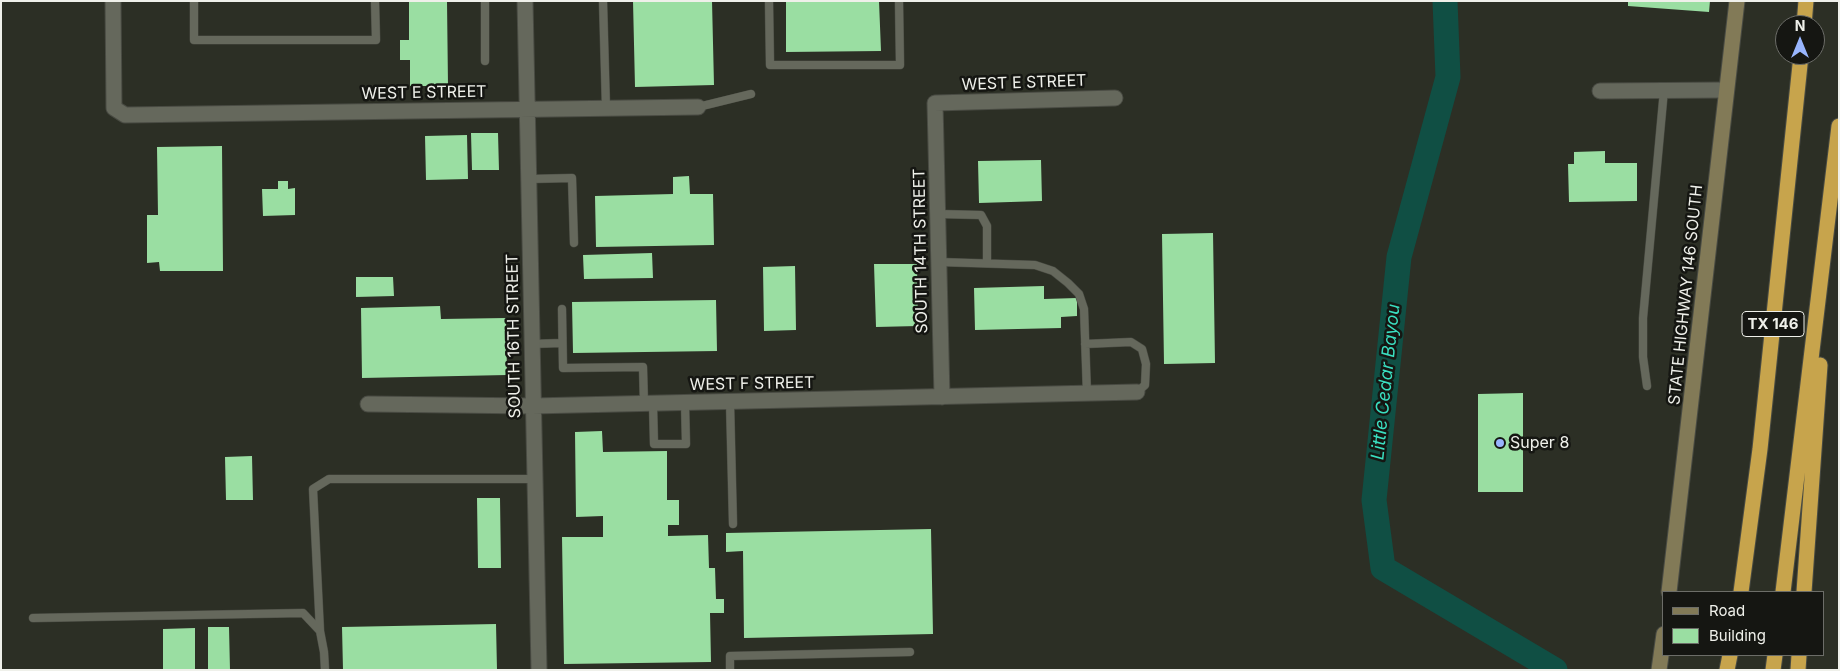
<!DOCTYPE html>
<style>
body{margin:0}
#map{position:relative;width:1840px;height:671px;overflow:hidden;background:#2c2f25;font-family:Inter,sans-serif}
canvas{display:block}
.frame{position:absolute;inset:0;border:2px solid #eff0ea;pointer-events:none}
.legend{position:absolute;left:1662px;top:591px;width:162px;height:65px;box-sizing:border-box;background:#151612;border:1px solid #6c6d68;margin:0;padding:6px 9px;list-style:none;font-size:15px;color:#eff0ea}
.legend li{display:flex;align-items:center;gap:10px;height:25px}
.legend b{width:25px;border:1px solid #6c6d68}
.north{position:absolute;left:1775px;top:15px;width:50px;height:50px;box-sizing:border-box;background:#151612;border:1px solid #6c6d68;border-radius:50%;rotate:0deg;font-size:14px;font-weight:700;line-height:20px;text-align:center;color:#eff0ea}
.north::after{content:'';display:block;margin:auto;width:18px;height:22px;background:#98b5fd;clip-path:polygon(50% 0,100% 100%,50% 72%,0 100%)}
</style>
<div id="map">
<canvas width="1840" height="671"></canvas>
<div class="frame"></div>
<ul class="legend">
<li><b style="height:6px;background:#827a57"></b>Road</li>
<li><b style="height:14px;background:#9adea2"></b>Building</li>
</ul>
<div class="north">N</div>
</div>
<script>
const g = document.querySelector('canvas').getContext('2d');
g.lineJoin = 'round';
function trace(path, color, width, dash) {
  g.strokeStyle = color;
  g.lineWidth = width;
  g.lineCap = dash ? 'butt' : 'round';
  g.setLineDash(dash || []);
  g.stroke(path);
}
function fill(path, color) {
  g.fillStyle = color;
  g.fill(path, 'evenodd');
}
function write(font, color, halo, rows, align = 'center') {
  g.font = font + ' Inter,sans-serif';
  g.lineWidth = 5;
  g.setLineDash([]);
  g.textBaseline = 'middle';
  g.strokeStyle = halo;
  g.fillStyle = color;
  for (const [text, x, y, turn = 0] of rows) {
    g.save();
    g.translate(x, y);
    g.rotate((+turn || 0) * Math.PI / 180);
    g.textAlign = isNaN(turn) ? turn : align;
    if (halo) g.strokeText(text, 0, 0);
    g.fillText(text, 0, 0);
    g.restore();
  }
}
const river = new Path2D(`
 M1445 1 1448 77 1399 257 1374 500 1383 568 1555 670`);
const building = new Path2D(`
 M409 1H447L448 86H410V60H400V40H409Z
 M633 1H712L714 85 635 87Z
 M786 1H879L881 51 786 52Z
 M1628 1H1710L1709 12 1628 6Z
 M471 133H498L499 170H472Z
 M467 135 468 179 426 180 425 136Z
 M222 146 223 271H160L159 262 147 263V215H158L157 147Z
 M1605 151V163H1637V201L1569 202 1568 164H1574V152Z
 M1041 160 1042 201 979 203 978 161Z
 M689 176 690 194H713L714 245 596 247 595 196 673 194V177Z
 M278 181H288V189L295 188V215L263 216 262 189H278Z
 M1213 233 1215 363 1164 364 1162 234Z
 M652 253 653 278 584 279 583 255Z
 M874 264H917L918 326 876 327Z
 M795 266 796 330 764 331 763 267Z
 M356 277H393L394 296 356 297Z
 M1044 286V299L1077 298V316L1061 317V328L975 330 974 288Z
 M716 300 717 351 573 353 572 302Z
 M440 306 441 319 506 318 507 375 362 378 361 308Z
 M1523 393V492H1478V394Z
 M602 431 603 452 667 451V500H679V525H668V536L708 535 709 568H715L716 599H724V613H710L711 662 564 664 562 537H603V516L576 517 575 432Z
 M252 456 253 500H226L225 457Z
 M477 498H500L501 568H478Z
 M931 529 933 634 744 638 743 551 726 552V533Z
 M496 624 497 670H343L342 627Z
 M208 627H229L230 670H208Z
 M195 628V670H163V629Z`);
const lane = new Path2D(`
 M194 1V40H376L375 1
 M485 1V61
 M603 1 606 108
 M769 1 770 65H900L899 1
 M698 107 751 94
 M529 179 572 178 574 243
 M938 214 981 215 987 226V263
 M939 262 1035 265 1053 271 1068 283 1079 294 1084 309 1087 394
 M562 309 563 368 643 367 644 404
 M531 344 562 343
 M1085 344 1131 342 1142 349 1146 364 1145 385 1137 392
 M1647 386 1643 357V318L1664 90
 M730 402 733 524
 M653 404 654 444H686L685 403
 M33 618 303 613 320 631 324 652 325 670
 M320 631 313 489 329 479H534
 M730 670V656L910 652`);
const street = new Path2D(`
 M113 1 114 108 125 115 698 107
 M525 1 539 670
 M1600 91 1726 90
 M942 397 935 103 1115 98
 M368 404 532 406 1137 392`);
const secondary = new Path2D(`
 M1669 592 1737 1
 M1659 670 1664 634`);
const highway = new Path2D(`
 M1804 25 1806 1
 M1741 592 1760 449 1801 55
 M1783 592 1839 126
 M1804 592 1820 365
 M1727 670 1730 655
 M1773 670 1775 655
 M1798 670 1799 655`);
const markers = [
 [1500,443,5,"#98b5fd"]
];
const shields = [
 [1773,324,62]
];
const shieldNames = [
 ["TX 146",1773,324]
];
const streetNames = [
 ["WEST E STREET",1024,83,-2],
 ["WEST E STREET",424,93,-1],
 ["SOUTH 14TH STREET",921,251,-91],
 ["STATE HIGHWAY 146 SOUTH",1686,295,-84],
 ["SOUTH 16TH STREET",514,336,-91],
 ["WEST F STREET",752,384,-1]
];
const poiNames = [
 ["Super 8",1510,443]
];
const waterNames = [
 ["Little Cedar Bayou",1386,382,-84]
];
trace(river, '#104f44', 25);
fill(building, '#9adea2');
trace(lane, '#494b43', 9);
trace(street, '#494b43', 17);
trace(secondary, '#494b43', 17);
trace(highway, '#494b43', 17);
trace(lane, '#65685c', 8);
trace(street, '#65685c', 15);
trace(secondary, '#827a57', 15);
trace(highway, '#c7a44c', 15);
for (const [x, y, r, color] of markers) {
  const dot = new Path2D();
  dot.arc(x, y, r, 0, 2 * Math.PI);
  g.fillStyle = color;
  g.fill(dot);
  trace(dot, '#151612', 2);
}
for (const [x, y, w] of shields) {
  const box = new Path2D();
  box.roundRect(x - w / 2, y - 12.5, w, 25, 4);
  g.fillStyle = '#151612';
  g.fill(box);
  trace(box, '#eff0ea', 1);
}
write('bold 15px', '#eff0ea', null, shieldNames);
write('16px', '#eff0ea', '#151612', streetNames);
write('16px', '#eff0ea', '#151612', poiNames, 'left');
write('italic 18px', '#3adec0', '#151612', waterNames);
</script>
